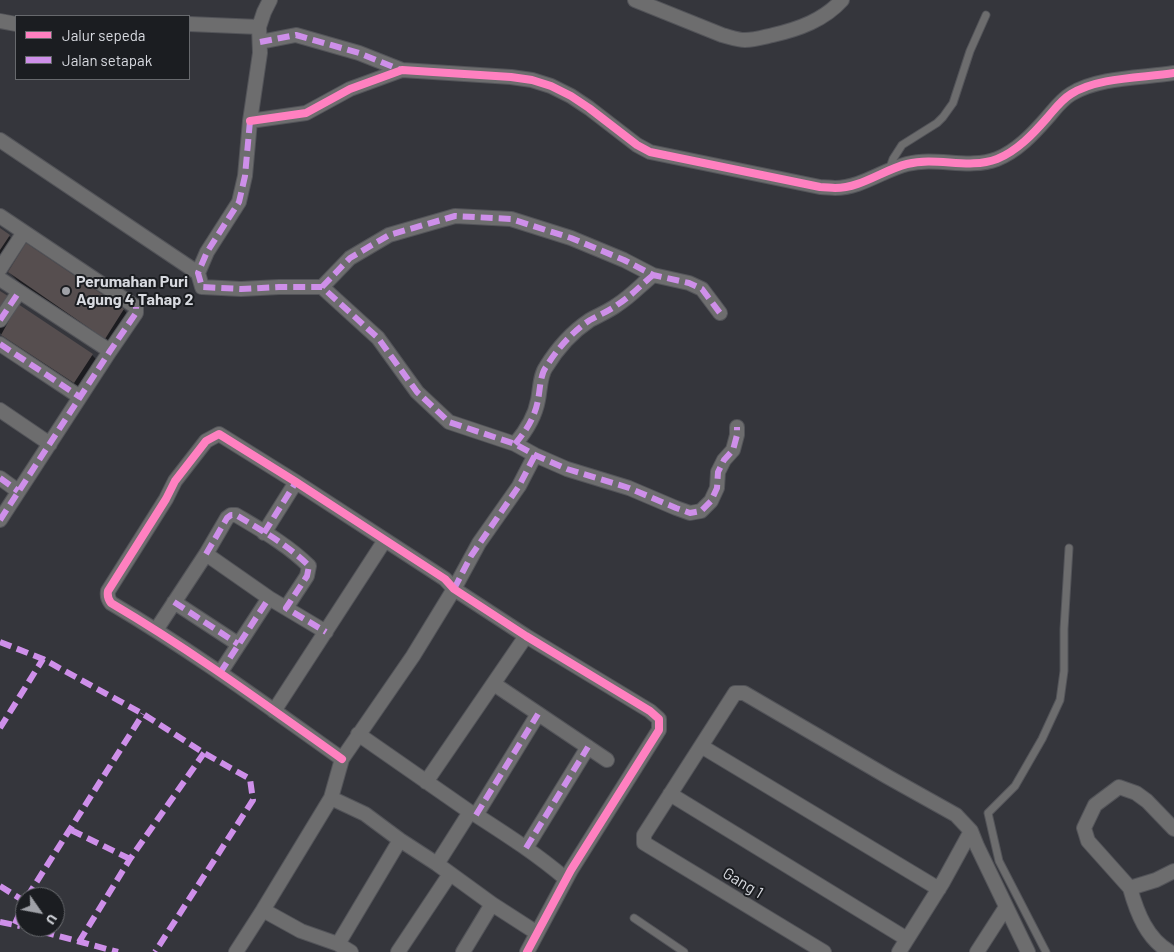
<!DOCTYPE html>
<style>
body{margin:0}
#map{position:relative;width:1174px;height:952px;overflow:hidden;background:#35363c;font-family:Barlow,sans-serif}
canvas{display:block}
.legend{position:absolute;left:15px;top:15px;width:175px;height:65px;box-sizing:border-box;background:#1b1d21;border:1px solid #67696d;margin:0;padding:6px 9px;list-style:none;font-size:15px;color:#d8dae0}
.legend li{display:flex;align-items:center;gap:10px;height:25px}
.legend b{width:25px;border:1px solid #67696d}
.north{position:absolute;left:15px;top:887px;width:50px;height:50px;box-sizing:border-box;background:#1b1d21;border:1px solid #67696d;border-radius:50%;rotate:123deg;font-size:14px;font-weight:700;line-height:20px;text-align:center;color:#d8dae0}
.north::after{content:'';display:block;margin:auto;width:18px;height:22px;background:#9fa1a7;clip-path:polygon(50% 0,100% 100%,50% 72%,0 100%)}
</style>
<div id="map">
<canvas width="1174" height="952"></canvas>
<ul class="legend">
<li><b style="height:6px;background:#ff80c0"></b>Jalur sepeda</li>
<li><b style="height:6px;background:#ce8fe9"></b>Jalan setapak</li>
</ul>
<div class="north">U</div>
</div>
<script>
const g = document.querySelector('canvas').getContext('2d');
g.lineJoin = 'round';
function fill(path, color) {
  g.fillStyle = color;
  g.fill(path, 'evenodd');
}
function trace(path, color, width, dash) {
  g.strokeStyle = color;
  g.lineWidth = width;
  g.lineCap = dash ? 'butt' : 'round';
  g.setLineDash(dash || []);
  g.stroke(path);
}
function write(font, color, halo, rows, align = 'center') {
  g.font = font + ' Barlow,sans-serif';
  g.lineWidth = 4;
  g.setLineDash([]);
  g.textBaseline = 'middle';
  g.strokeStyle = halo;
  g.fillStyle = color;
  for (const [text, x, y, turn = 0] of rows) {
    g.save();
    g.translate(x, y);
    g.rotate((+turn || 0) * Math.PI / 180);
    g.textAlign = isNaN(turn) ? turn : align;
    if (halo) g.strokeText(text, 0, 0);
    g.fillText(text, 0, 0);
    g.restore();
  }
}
const shadow = new Path2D(`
 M0 230 9 236 20 247 0 271Z
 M26 245 124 310 134 321 117 348 20 283 9 272Z
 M0 293 7 297 17 307 92 355 103 366 85 393 13 346 0 333Z`);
const building = new Path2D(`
 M0 228 10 235 0 250Z
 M26 243 124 309 105 339 8 272Z
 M0 291 8 296 0 307Z
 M18 304 93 354 74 383 1 335Z`);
const lane = new Path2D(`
 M889 170 893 159 902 145 937 123 943 117 953 103 970 51 986 15
 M634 918 684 952
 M1046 952 999 861 988 813 1015 786 1042 739 1060 700 1064 671V629L1069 548`);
const street = new Path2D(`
 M270 0 264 12 259 27 260 53 250 121 245 176 239 202 207 252 198 273 202 287 241 289 279 287H322L378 338 417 392 449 422 515 444 535 455 567 469 629 488 676 508 690 513 701 511 711 501 717 488 718 472 724 460 733 450 737 435V427
 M635 0 722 35C730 37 737 40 745 40 755 40 764 37 773 35 799 29 824 20 842 0
 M0 21 16 24
 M189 24 259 27
 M260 42 296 35 359 53 402 70
 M250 121 306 113 350 89 402 70 511 77 532 80 551 86 571 96 589 108 637 145 650 152 820 187C825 187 831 188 835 188 861 188 883 170 907 164 937 156 968 170 997 159 1017 151 1033 134 1047 118 1054 110 1061 100 1071 94 1098 77 1142 78 1174 73
 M0 140 198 273
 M0 216 136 307V313L110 351 0 520
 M0 269 24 232
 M0 279 110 351
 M322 287 350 258 389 235 455 216 511 219 571 238 624 260 653 275 689 283 702 289 720 313
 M0 320 19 292
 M0 344 80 397
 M0 410 50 444
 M515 444C526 431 535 417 538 400 540 391 540 375 546 367 557 349 572 332 590 320 599 315 609 311 617 305 630 297 641 285 653 275
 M0 478 18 491
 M264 533 296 482
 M206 554 269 598 326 632
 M174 602 238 644
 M156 630 206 554 227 518 231 515H236C261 530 288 545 309 566L307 576 286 608
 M220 673 269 598
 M494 684 607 760
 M274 711 385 540
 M358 734 470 812 476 815C507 835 538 855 566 879
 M701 746 939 889
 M342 759C266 705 191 650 111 603 108 599 107 596 108 591L166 499 175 481 206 441 219 434 296 482 445 579 454 589 526 636 650 711 659 719V730L571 870 527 952
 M426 782 526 636
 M670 794 907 939
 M331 798 365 814 400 840 437 864 492 904 537 933
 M476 815 538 714
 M526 848 588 747
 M437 864 470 812
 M1130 888 1088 841 1084 828 1095 805 1119 787 1136 793 1147 801 1174 829
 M263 910 301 931 338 944 351 952
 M338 944 400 840
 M236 952 263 910 331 798 342 759 413 656 454 589 479 543 519 486 535 455
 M398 952 450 874
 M463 952 492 904
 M824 952 644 843V835L735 693H744L888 777 956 815 971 831 977 846 1028 952
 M899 952 943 882 971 831
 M977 952 1006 907
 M1170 952C1147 939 1137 913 1130 888L1156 880 1174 871`);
const quiet = new Path2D(`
 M260 42 296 35 359 53 401 70
 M250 121 245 176 239 202 207 252 198 273 202 287 241 289 279 287H322L378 338 417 392 449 422 515 444 535 455 567 469 629 488 676 508 690 513 701 511 711 501 717 488 718 472 724 460 733 450 737 435V427
 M322 287 350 258 389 235 455 216 511 219 571 238 624 260 653 275 689 283 702 289 720 313
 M0 320 19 292
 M0 344 80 397
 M515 444C526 431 535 417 538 400 540 391 540 375 546 367 557 349 572 332 590 320 599 315 609 311 617 305 630 297 641 285 653 275
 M0 478 18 491
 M0 520 110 351 136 313V307
 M264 533 296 482
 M206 554 227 518 231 515H236C261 530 288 545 309 566L307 576 286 608 326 632
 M454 589 471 556 519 486 535 455
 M174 602 238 644
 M0 642 43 659 143 714 204 753 250 779 253 800 155 952
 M220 673 269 598
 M0 728 43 659
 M476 815 538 714
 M71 830 130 859
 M526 848 588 747
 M0 886 24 901
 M27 897 143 714
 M0 922 20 926
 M15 924 25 900
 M25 927 118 952
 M79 942 130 859 204 753`);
const cycleway = new Path2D(`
 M250 121 306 113 350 89 402 70 511 77 532 80 551 86 571 96 589 108 637 145 650 152 820 187C825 187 831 188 835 188 861 188 883 170 907 164 937 156 968 170 997 159 1017 151 1033 134 1047 118 1054 110 1061 100 1071 94 1098 77 1142 78 1174 73
 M342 759C266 705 191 650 111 603 108 599 107 596 108 591L166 499 175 481 206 441 219 434 296 482 445 579 454 589 526 636 650 711 659 719V730L571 870 527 952`);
const markers = [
 [66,291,5,"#9fa1a7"]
];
const poiNames = [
 ["Perumahan Puri",76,282],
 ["Agung 4 Tahap 2",76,300]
];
const streetNames = [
 ["Gang 1",743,883,31]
];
fill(shadow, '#0007');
fill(building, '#564e4f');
trace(lane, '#535459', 9);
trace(street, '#535459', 16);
trace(lane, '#6d6d6e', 7);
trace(street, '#6d6d6e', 14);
trace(quiet, '#ce8fe9', 6, [12, 6]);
trace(cycleway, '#ff80c0', 8);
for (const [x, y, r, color] of markers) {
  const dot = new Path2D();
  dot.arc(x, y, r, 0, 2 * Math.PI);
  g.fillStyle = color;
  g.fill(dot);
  trace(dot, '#1b1d21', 2);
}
write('bold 16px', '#d8dae0', '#1b1d21', poiNames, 'left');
write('16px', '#d8dae0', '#1b1d21', streetNames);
</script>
